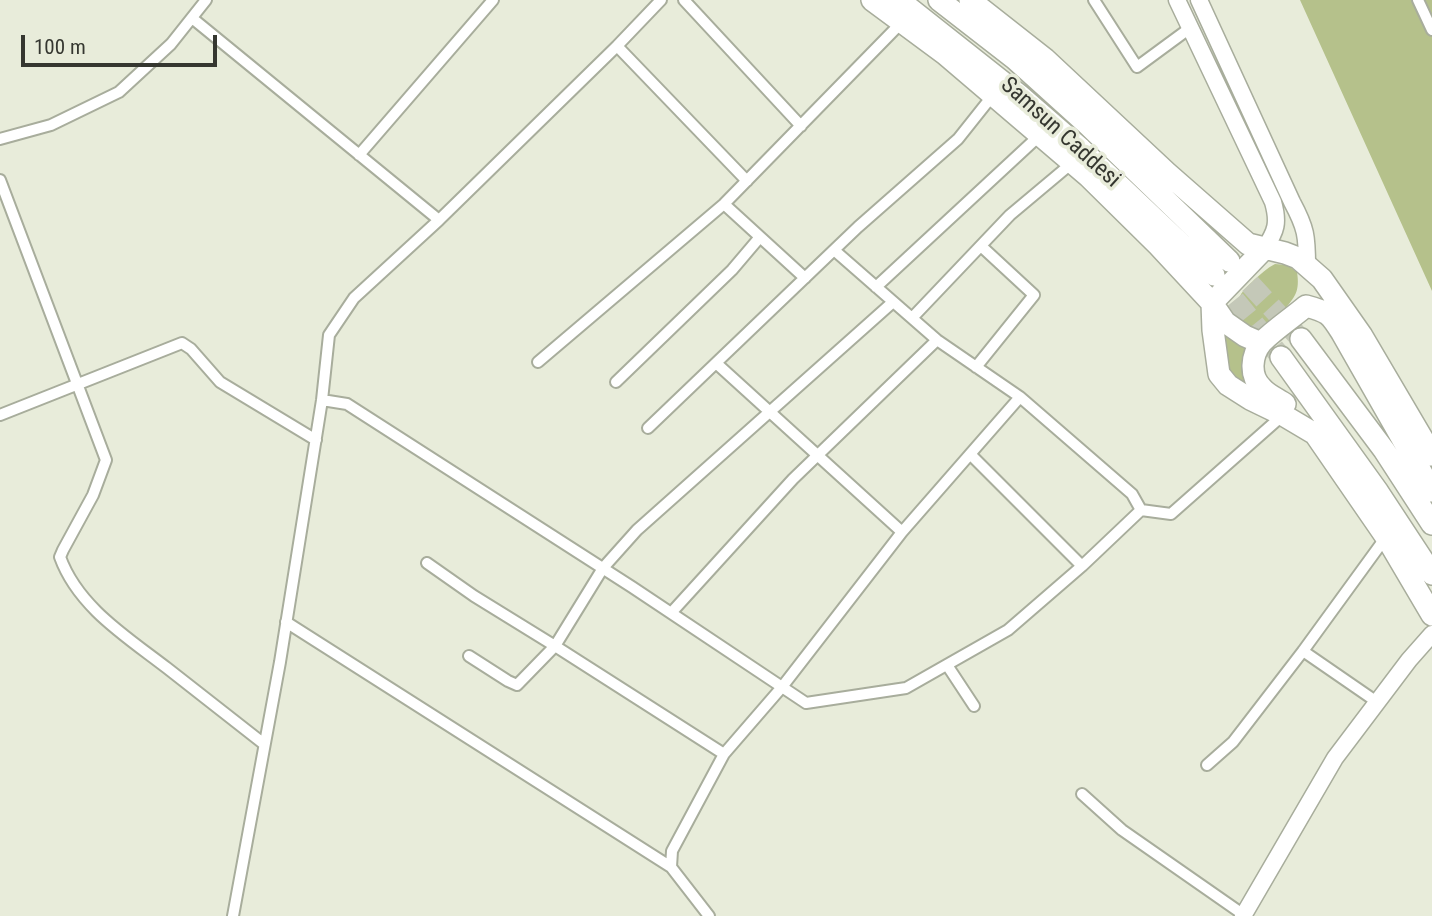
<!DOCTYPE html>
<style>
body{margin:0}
#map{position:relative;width:1432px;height:916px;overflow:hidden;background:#e8ecda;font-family:"Roboto Condensed",sans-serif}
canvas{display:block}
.scale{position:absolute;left:21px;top:35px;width:196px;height:32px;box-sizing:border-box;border:4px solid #353730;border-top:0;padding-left:9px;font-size:21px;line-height:24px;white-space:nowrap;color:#353730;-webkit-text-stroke:5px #e8ecda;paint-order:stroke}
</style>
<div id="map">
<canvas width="1432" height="916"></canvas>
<div class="scale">100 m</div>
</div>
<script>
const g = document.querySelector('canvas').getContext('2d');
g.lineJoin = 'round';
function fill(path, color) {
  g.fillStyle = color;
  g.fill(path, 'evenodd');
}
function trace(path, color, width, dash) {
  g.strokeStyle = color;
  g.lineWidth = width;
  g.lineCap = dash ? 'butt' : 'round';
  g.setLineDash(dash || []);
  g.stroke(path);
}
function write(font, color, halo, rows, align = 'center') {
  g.font = font + ' "Roboto Condensed",sans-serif';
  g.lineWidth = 7;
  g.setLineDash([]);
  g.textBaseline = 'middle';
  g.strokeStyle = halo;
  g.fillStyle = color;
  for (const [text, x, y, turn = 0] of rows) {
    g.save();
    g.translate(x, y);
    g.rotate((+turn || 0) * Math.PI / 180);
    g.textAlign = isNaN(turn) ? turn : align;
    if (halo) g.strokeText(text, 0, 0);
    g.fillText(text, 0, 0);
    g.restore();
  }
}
const green = new Path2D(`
 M1300 0H1432V291Z
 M1275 264 1287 265 1297 272C1300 292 1295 297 1283 311 1280 315 1277 321 1273 324 1254 337 1229 318 1240 296 1243 290 1249 285 1254 280 1261 274 1267 268 1275 264Z
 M1222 325C1231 338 1234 346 1251 348L1257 391 1235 380 1229 371Z`);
const highwayTunnel = new Path2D(`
 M1229 261 1297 335
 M1215 276 1281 357`);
const street = new Path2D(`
 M684 0 801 126
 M1094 0 1137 67 1190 28
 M1418 0 1432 30
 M192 18 439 220
 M617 46 747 181
 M0 139 51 125 119 92 171 44 206 0
 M359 155 493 0
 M0 180 106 460 93 495 63 550 60 557C78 607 127 637 167 668 199 693 232 719 264 744
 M724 204 805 278
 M834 250 937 340 1020 397 1132 494 1141 510
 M876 287 1040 135
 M912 318 1010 215 1072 163
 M538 362 724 204 902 22
 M716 363 902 532
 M976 367 1034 295 981 246
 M616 382 732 270 760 237
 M322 400 347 404 632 587 806 703 906 688 1008 630 1082 566 1141 510 1171 514 1283 415
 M0 415 182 343 191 349 220 382 316 440
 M648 428 858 227 958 139 993 95
 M971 455 1082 566
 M427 563 474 596 555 646 724 754
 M671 613 793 479 937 340
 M286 622 671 867 709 916
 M1303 651 1377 702
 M469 656 508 681 517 685 555 646 603 568 637 530 893 302
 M947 665 974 706
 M1207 765 1233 742 1303 651 1386 537
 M1082 794 1122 830 1244 915
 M671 867 672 851 724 754 782 687 902 532 1020 397
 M233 916 280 662 322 400 329 335 354 298 439 220 617 46 661 0`);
const secondary = new Path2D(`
 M1177 0 1273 202C1279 223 1276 231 1265 248
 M1199 0 1292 202C1306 228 1307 236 1307 266
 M1243 916 1335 758 1409 660 1432 634`);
const highway = new Path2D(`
 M872 0 945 54 1088 176 1159 246 1212 303 1213 330 1219 374 1228 385 1250 399 1283 415 1315 434 1386 537 1432 615
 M899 0 1019 95 1081 149 1214 275
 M939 0 1015 59 1087 124 1229 261
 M970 0 1045 59 1167 173 1248 244 1285 253 1298 258 1322 279 1362 336 1432 455
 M1301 339 1384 450 1432 524
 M1261 343 1245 336 1225 322 1212 303 1265 248
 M1281 357 1378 492 1432 574
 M1285 404C1278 399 1268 395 1262 388 1249 376 1251 355 1262 342 1275 329 1292 318 1306 306 1329 312 1330 314 1342 333L1432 491`);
const streetNames = [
 ["Samsun Caddesi",1060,133,42]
];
fill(green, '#b5c18b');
trace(highwayTunnel, '#c4c8b8', 21, [21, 10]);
trace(street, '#a8ad9c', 14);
trace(secondary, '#a8ad9c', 19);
trace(highway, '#a8ad9c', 24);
trace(street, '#fff', 10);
trace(secondary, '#fff', 16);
trace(highway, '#fff', 21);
write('23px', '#353730', '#e8ecda', streetNames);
</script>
